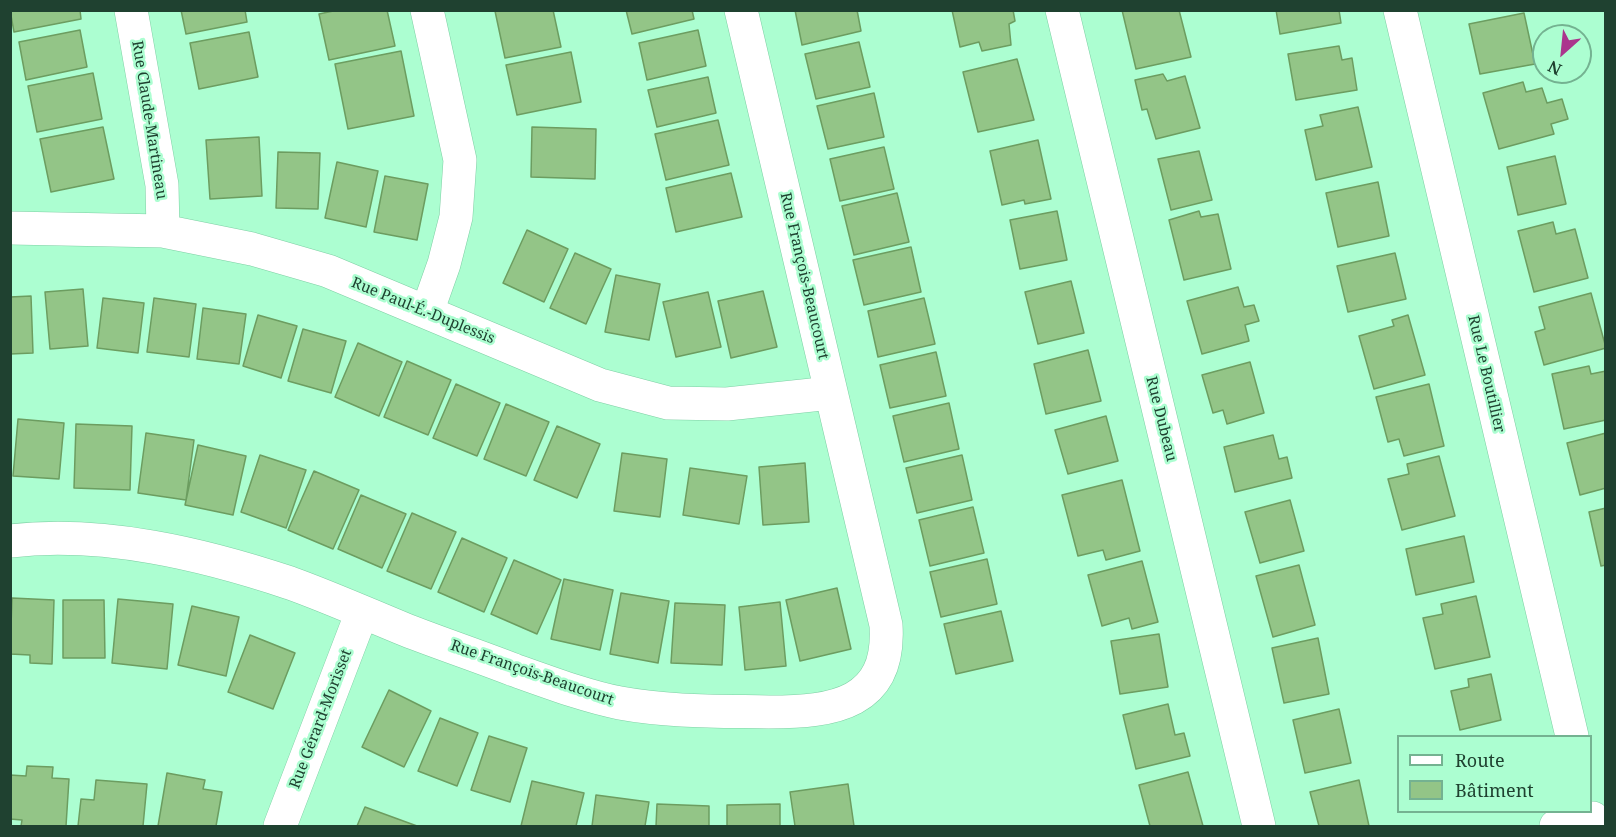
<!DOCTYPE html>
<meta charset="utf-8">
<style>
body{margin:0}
#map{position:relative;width:1616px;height:837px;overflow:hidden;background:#acfed1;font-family:"Noto Serif",serif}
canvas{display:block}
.frame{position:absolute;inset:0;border:12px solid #1f4130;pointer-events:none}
.legend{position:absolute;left:1397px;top:735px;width:195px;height:78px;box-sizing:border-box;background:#acfed1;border:2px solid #74b291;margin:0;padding:8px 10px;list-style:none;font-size:18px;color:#1f4130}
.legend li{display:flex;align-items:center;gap:12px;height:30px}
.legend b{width:30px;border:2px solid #74b291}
.north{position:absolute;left:1532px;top:24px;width:60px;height:60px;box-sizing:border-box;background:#acfed1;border:2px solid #74b291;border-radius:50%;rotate:207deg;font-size:16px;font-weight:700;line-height:24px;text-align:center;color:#1f4130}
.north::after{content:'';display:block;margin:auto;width:21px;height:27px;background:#ab358d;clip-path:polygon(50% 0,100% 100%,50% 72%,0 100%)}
</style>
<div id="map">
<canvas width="1616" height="837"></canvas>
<div class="frame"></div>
<ul class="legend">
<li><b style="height:8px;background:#fff"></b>Route</li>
<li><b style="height:16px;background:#93c587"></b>Bâtiment</li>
</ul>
<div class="north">N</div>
</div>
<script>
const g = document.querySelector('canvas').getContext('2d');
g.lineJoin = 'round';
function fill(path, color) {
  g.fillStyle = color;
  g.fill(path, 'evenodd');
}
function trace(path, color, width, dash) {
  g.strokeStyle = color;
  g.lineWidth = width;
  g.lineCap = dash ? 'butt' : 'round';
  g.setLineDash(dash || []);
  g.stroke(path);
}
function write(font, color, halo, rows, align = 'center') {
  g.font = font + ' "Noto Serif",serif';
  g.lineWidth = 5;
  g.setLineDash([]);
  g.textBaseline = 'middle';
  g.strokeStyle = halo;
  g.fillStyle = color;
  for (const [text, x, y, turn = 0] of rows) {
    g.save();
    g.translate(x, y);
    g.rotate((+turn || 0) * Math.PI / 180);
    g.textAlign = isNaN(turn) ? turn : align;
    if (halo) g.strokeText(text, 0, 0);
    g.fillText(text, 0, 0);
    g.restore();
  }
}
const building = new Path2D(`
 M10 10H80L81 19 14 32Z
 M181 10H245L247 22 186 34Z
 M338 10H387L395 46 329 60 319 14Z
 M553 10 561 47 505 58 495 11Z
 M626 10H692L694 19 632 34Z
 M795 10H857L861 31 802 45Z
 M952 10H1013L1015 21 1009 24 1011 45 982 51 979 42 960 47Z
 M1122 10H1179L1191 57 1136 69Z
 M1276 10H1339L1341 23 1280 34Z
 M1524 13 1535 64 1480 74 1469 24Z
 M80 30 87 67 26 80 19 42Z
 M698 30 706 66 647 80 639 43Z
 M249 32 258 77 199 89 190 43Z
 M859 42 870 87 816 99 805 54Z
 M1339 46 1342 60 1352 58 1357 90 1296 100 1288 54Z
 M401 51 414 116 348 129 335 64Z
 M571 52 581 102 517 115 506 65Z
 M1017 59 1034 120 978 132 963 72Z
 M93 73 102 119 37 132 28 86Z
 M1163 74 1167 81 1185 76 1200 128 1156 139 1147 109 1142 110 1135 80Z
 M708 77 716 113 657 127 648 90Z
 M1523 82 1526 92 1542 88 1547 103 1562 99 1568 119 1551 124 1554 134 1499 149 1483 93Z
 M874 93 884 137 828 149 817 106Z
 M1358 107 1372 167 1316 180 1305 130 1323 126 1320 115Z
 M718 120 729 165 666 180 655 134Z
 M103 127 114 179 51 192 40 139Z
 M532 127 596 129 595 179 531 177Z
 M259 137 262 196 210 199 206 140Z
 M1038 140 1051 199 1025 204 1024 200 1002 205 990 151Z
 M884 147 894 189 840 201 830 159Z
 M1199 151 1212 200 1171 210 1158 159Z
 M278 152 320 153 318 209 276 208Z
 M1555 156 1566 204 1518 215 1507 167Z
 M337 162 378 171 366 227 325 218Z
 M731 173 742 217 676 232 666 188Z
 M385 176 428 184 417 240 374 232Z
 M1378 182 1389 236 1338 247 1326 193Z
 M897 193 909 242 854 255 842 206Z
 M1057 211 1067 260 1020 269 1010 220Z
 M1199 211 1201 217 1218 214 1231 269 1184 280 1169 220Z
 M1553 222 1556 234 1575 229 1588 278 1534 292 1518 231Z
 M527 230 568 249 544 302 503 283Z
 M911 247 921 292 864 305 853 260Z
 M575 253 611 269 586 324 550 308Z
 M1395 253 1406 299 1348 312 1337 266Z
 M616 275 660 284 649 340 605 332Z
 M1071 281 1084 333 1038 344 1025 292Z
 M1238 287 1244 307 1254 305 1259 321 1245 325 1249 341 1202 354 1187 301Z
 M83 289 88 346 50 349 45 292Z
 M763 291 777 347 731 358 718 301Z
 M708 292 721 347 676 357 663 302Z
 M1591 293 1606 348 1544 365 1535 332 1545 329 1539 307Z
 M31 296 33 353 10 354V297Z
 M103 298 144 303 138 353 97 348Z
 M154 298 196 304 189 357 147 352Z
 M924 298 935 344 878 357 868 311Z
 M203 308 246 314 239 364 197 359Z
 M258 315 297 326 281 378 243 366Z
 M1408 315 1425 375 1374 389 1359 336 1394 326 1392 320Z
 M303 329 346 341 331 393 288 381Z
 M358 343 402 362 379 416 335 397Z
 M1088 350 1101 401 1046 414 1034 364Z
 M936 352 946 396 890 408 880 365Z
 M407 361 451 380 428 435 384 417Z
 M1250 362 1264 413 1227 424 1223 410 1213 413 1202 375Z
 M1589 366 1591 374 1606 371V420L1564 429 1552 374Z
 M456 384 500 403 477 456 433 438Z
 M1429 384 1444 446 1404 456 1399 439 1388 442 1376 397Z
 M949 403 959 449 904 462 893 416Z
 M506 404 549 422 526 476 484 459Z
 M1106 416 1118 461 1068 474 1055 430Z
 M18 419 64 423 59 479 13 476Z
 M76 424 132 426 130 490 74 488Z
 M557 426 600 444 577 498 534 480Z
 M146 433 194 440 186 500 138 493Z
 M1606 433V488L1580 495 1567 443Z
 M1273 435 1279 459 1287 457 1292 478 1235 492 1224 447Z
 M198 445 246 456 233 515 185 505Z
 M622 453 667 459 660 517 614 511Z
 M260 455 306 470 286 528 241 512Z
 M962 455 972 500 917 513 906 468Z
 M1439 456 1455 516 1402 530 1388 479 1409 474 1407 464Z
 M805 463 809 522 763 525 759 467Z
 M690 468 747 476 739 524 683 515Z
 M314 471 359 490 333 549 288 530Z
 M1122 480 1140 551 1106 560 1103 550 1078 556 1062 495Z
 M361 495 406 514 382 568 338 549Z
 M1290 500 1304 551 1260 563 1245 512Z
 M973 507 984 553 930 566 919 520Z
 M1606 508V565L1601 566 1589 512Z
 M412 513 456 532 431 589 387 571Z
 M1464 536 1474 582 1416 595 1406 549Z
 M462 538 507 558 484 612 438 592Z
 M987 559 997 604 941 617 930 572Z
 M514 560 561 580 537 634 491 614Z
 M1142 561 1158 622 1132 629 1129 618 1102 626 1088 575Z
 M1299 565 1315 625 1273 637 1256 576Z
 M564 579 613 590 600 650 551 639Z
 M837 588 851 649 800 661 786 600Z
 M621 593 669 601 658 663 610 654Z
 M1476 596 1490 657 1435 669 1423 618 1443 614 1441 604Z
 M12 598 54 600 52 664 30 663V655L10 654Z
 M118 599 173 604 167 669 112 663Z
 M63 600H104L105 658H63Z
 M780 602 786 666 745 670 739 607Z
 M675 603 725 605 722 665 671 663Z
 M192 606 239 617 226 676 178 665Z
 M1001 611 1013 661 956 674 944 624Z
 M1159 634 1168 687 1120 694 1111 641Z
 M250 635 295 653 273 709 228 692Z
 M1318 638 1329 694 1284 703 1272 648Z
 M1491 674 1501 720 1460 730 1451 691 1469 687 1468 679Z
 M389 690 431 711 404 767 362 747Z
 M1168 704 1175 735 1184 733 1190 756 1136 769 1123 715Z
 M1339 709 1351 763 1305 773 1293 720Z
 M440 718 478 733 457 786 418 771Z
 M489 736 527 748 510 802 471 790Z
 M27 766 53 767 52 778 69 779 66 826H21L22 820 10 819V775L26 776Z
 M1188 772 1203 826H1150L1139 785Z
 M167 773 205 780 203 789 222 792 216 826H158Z
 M96 780 147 784 143 826H78L81 799 94 800Z
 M1359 780 1369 826H1319L1310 792Z
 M532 781 584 793 576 826H521Z
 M848 784 854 826H795L790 792Z
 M596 795 649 802 645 826H592Z
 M657 804 709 806V826H656Z
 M780 804V826H727V805Z
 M365 807 417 826H357Z`);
const minor = new Path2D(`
 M131 10 162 185 163 231
 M1062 10 1259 826
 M1400 10 1572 736
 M10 228 163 231 252 249 328 271 600 385 668 403 727 404 831 393
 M427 312 444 264 456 217 460 160 427 10
 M10 541C103 530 203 554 290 583 329 597 367 614 406 630 442 644 478 656 514 670 548 682 585 696 620 703 669 712 719 711 769 712 834 712 891 704 886 625L741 10
 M280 826 362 612
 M1556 826 1593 818`);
const streetNames = [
 ["Rue Claude-Martineau",149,120,81],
 ["Rue François-Beaucourt",804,276,77],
 ["Rue Paul-É.-Duplessis",423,311,22],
 ["Rue Le Boutillier",1486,374,77],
 ["Rue Dubeau",1161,419,76],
 ["Rue François-Beaucourt",532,673,19],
 ["Rue Gérard-Morisset",321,719,-69]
];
fill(building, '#93c587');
trace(building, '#6c9d60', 1.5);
trace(minor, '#7ecfa4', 34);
trace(minor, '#fff', 33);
write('15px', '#1f4130', '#acfed1', streetNames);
</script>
